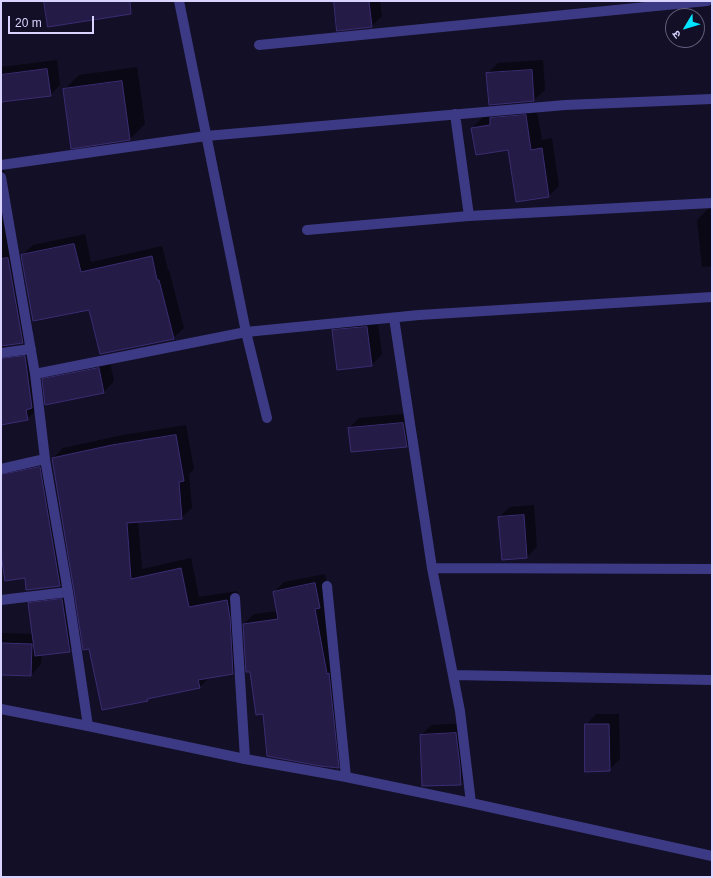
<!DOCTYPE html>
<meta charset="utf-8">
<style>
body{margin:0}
#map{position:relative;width:713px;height:878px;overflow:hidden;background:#130f26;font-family:Helvetica,"Noto Sans Devanagari",sans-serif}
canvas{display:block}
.frame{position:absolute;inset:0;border:2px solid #d9d4ff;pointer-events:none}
.north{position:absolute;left:665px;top:8px;width:40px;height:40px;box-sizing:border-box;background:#130f26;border:1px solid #625e7d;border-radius:50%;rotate:232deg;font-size:11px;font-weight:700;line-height:16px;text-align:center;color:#d9d4ff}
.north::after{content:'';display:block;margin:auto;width:14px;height:18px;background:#00e5ff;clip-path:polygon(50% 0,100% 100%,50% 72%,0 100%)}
.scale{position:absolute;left:8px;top:16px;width:86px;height:18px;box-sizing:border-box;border:2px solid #d9d4ff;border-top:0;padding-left:5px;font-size:12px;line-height:14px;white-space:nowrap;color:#d9d4ff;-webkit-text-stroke:3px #130f26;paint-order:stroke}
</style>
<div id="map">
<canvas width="713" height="878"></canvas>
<div class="frame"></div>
<div class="north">उ</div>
<div class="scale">20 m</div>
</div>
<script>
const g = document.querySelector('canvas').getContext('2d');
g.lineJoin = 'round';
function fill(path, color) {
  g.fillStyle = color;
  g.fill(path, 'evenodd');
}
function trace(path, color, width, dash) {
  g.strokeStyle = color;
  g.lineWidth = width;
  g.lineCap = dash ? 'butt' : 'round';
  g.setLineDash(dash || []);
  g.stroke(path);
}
const shadow = new Path2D(`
 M335 1H380L382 16 372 26Z
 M57 60 60 85 50 95 1 101V67Z
 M543 60 545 90 534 100 490 104 487 74 498 63Z
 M137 67 145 124 130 139 64 90 79 75Z
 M536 105 542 140 552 138 559 186 549 196 517 201 509 149 472 128 483 117 493 116Z
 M1 152 33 332 23 343 5 345 8 349 35 347 38 409 27 419 1 424Z
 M708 209H712V266L702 267 697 220Z
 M85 234 91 262 162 246 168 270H169L184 328 173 338 90 309 22 255 33 245Z
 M377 317 382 354 372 365 333 330 344 320Z
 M109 358 114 381 104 392 46 404 43 380 54 369Z
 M414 413 417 435 407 446 349 428 359 418Z
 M186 425 194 469 189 474 192 508 181 518 138 521 142 569 191 558 199 597 237 591 240 606 243 663 233 674 209 678 200 687 149 698 147 700 53 458 63 448 123 435Z
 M50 457 70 575 60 585 27 589 26 577 1 547V465H14Z
 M534 505 537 547 527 557 503 559 499 517 510 507Z
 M325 574 329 597 348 757 338 767 244 624 254 614 278 611 274 592 284 582Z
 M73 589 80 640 70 651 42 654 41 664 31 675 1 674V633L33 634 29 604 39 593Z
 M596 714H619L620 759 609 770 586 725Z
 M466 723 471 773 461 784 421 735 432 725Z`);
const building = new Path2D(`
 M44 1H130L131 14 48 27Z
 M334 1H369L372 27 337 31Z
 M47 69 51 96 1 102V75Z
 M532 70 534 101 489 105 486 73Z
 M122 81 130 140 71 149 63 89Z
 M526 115 531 150 542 148 549 197 516 202 508 150 476 155 471 128 490 125V118Z
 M74 244 81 272 152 256 157 280H159L174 339 100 354 89 310 33 321 21 255Z
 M8 258 23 343 1 346V259Z
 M367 327 372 366 337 370 332 330Z
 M25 356 32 408 26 410 28 420 1 425V359Z
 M99 368 104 393 45 405 42 379Z
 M403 423 407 447 351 452 348 428Z
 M176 435 184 481 179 482 182 519 127 523 131 579 181 568 189 607 227 600 230 617 233 674 198 680 200 688 147 699 148 701 102 710 89 649 83 650 74 591 52 458 112 445Z
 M40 467 60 586 26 590 25 578 5 581 1 554V475Z
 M524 515 527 558 502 560 498 517Z
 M315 583 320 608 315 609 327 674 329 673 339 768 320 766 267 756 263 714 256 715 250 672H246L243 624 278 619 273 592Z
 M62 599 70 652 35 656 28 603Z
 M1 643 32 644 31 676 1 675Z
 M585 724H609L610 771 585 772Z
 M456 733 460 766 461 785 422 786 420 735Z`);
const minor = new Path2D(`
 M179 1 246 332 267 418
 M259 45 707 1
 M455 114 469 216
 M1 165 206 136 565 105 712 99
 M1 177 35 374 45 459 68 592 88 726
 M307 230 469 216 712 203
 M394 318 432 568 460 711 471 803
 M1 353 31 349
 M35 374 246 332 419 315 712 297
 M1 469 45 459
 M432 568 712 569
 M327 586 346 777
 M235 598 245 759
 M1 600 68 592
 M453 675 712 680`);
const tertiary = new Path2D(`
 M1 709 88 726 245 759 346 777 471 803 712 856`);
fill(shadow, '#0007');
fill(building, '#241b47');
trace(building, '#3b2d73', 1);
trace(minor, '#3d3a85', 10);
trace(tertiary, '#3d3a85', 10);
</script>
